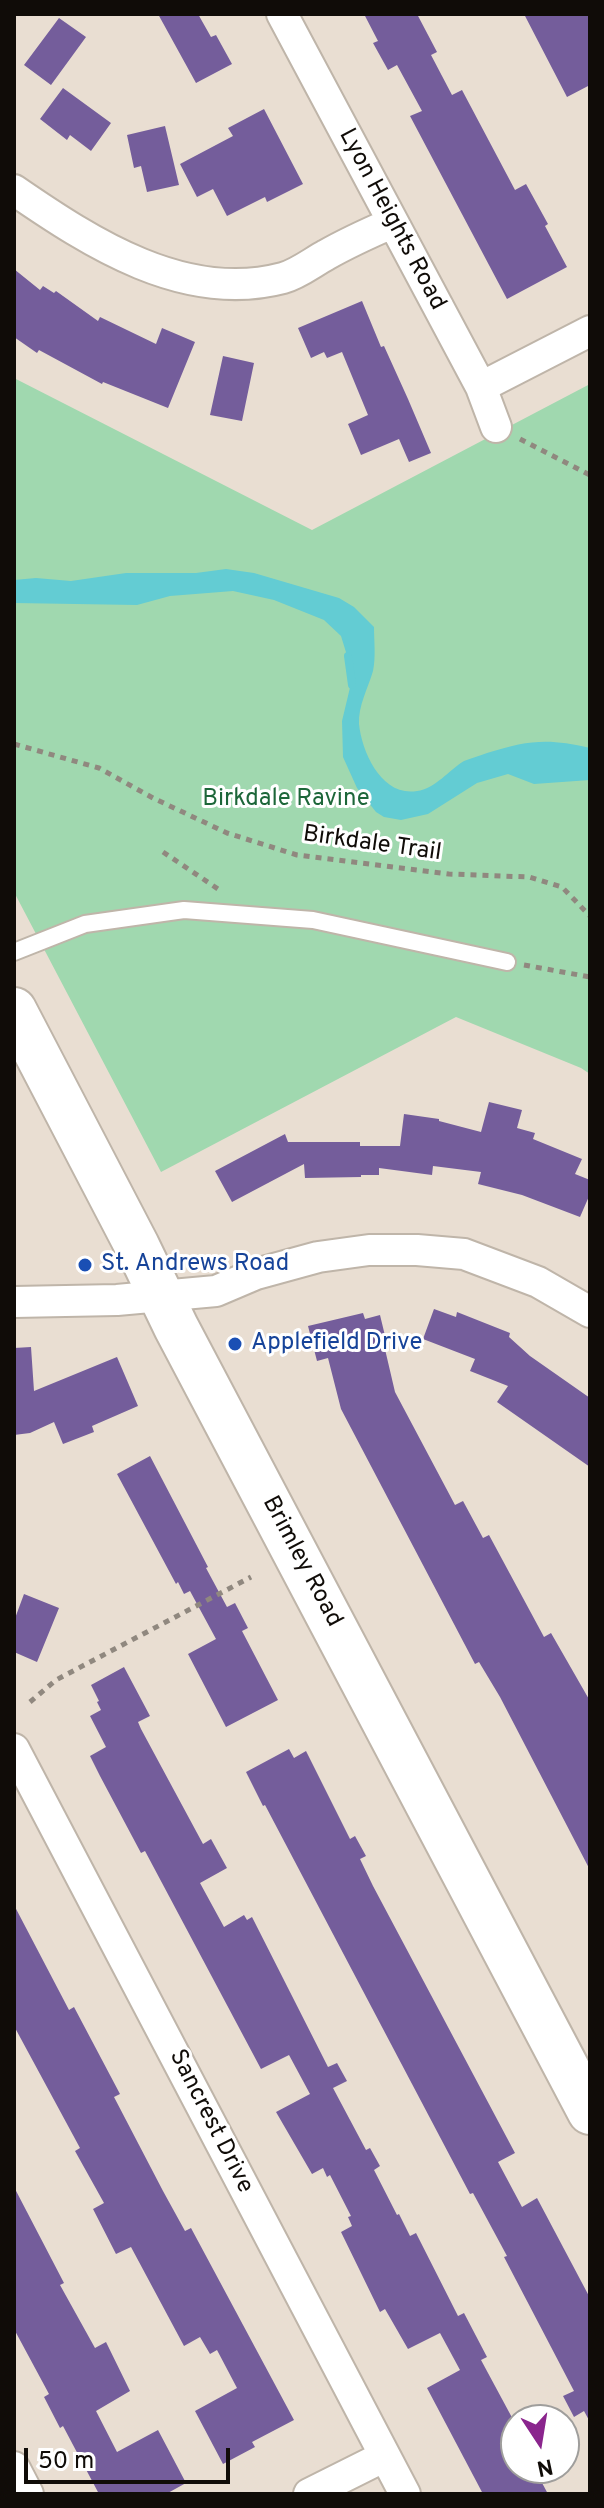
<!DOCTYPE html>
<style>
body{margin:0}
#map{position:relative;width:604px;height:2508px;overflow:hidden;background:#e9ded2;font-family:Overpass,sans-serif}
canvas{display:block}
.frame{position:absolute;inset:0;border:16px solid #100c08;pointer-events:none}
.north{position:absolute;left:500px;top:2404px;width:80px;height:80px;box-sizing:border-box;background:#fff;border:2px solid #9f9e9c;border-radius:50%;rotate:168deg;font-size:22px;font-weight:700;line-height:32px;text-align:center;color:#100c08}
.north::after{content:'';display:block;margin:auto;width:28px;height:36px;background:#8a258d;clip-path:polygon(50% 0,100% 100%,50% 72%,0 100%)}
.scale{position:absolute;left:24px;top:2448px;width:206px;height:36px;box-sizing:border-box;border:4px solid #100c08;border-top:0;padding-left:10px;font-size:24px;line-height:28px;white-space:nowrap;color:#100c08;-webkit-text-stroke:6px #fff;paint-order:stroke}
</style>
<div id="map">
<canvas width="604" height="2508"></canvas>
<div class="frame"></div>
<div class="north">N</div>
<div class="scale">50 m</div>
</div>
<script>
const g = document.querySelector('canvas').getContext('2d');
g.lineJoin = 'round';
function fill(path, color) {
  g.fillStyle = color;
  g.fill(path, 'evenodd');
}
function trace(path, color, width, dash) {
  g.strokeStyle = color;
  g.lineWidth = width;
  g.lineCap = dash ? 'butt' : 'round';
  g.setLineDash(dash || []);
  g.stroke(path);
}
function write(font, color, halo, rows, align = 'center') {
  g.font = font + ' Overpass,sans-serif';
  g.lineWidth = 6;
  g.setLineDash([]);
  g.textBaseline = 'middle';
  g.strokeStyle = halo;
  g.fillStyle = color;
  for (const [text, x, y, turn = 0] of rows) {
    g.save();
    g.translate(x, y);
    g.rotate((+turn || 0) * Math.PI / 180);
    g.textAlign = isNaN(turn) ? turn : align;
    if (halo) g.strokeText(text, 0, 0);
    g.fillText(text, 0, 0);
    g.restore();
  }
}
const green = new Path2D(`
 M14 378 312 530 590 384V1074L581 1068 456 1017 161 1172 14 892Z`);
const water = new Path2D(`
 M226 569 254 573 339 598 354 607 374 627C374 641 376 657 373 671 368 688 358 706 359 724 362 753 382 797 417 791 435 789 449 770 464 761 471 758 480 756 487 753 528 740 549 738 590 748V780L534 784 508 774 477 783 428 814 401 820 384 817 376 812 357 788 343 757 342 721 353 675 341 636 324 620 274 600 233 591 170 596 137 605 14 603V580L36 578 71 581 126 573H196Z`);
const stream = new Path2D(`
 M348 656 352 685`);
const building = new Path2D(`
 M158 14H198L211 37 216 35 232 64 196 83Z
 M364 14H417L437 52 431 55 452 95 462 90 515 190 526 184 548 224 545 226 567 267 507 299 410 116 422 111 397 65 388 70 373 43 378 41Z
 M524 14H590V85L567 97Z
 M59 18 86 37 51 85 24 65Z
 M63 88 111 123 91 151 70 135 67 140 40 119Z
 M264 109 303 184 267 202 265 197 227 216 213 189 197 197 180 164 233 136 228 128Z
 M165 126 179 185 147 192 141 166 134 168 127 135Z
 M14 269 40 290 43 286 54 293 56 291 98 321 100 317 156 344 162 328 195 342 168 408 103 382 102 384 39 350 37 353 14 337Z
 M362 301 381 347 384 346 408 399 431 453 409 462 399 439 361 455 348 424 368 415 342 352 327 358 324 352 311 358 298 328Z
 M223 356 254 363 242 421 210 415Z
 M489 1102 522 1110 517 1128 535 1133 533 1139 582 1159 575 1174 590 1180V1194L580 1217 522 1195 478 1184 481 1172 433 1166 432 1175 379 1168V1175H361V1177L305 1178 304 1164 232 1202 215 1171 285 1134 288 1142H360V1146H400L404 1114 439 1119V1121L481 1132Z
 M434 1309 456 1317 457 1312 510 1333 509 1337 530 1356 590 1398V1467L497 1402 508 1386 470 1371 475 1359 423 1339Z
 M363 1313 365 1319 380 1315 387 1344 384 1345 395 1392 455 1505 463 1501 483 1538 489 1535 544 1637 551 1633 590 1701V1870L500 1697 479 1662 475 1664 341 1409 328 1358 317 1361 308 1326Z
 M31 1347 34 1391 117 1357 138 1406 92 1426 94 1432 63 1444 54 1422 30 1433 14 1435V1348Z
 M150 1456 208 1567 206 1568 227 1607 235 1603 248 1628 242 1631 278 1700 226 1727 188 1654 216 1639 190 1591 184 1594 178 1582 176 1584 117 1474Z
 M24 1594 59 1608 37 1662 14 1652V1621Z
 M124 1667 150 1716 138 1722 141 1729 203 1844 211 1839 227 1868 200 1883 224 1927 244 1915 247 1920 252 1917 328 2067 337 2063 347 2081 333 2088 366 2150 370 2148 380 2166 374 2170 397 2215 399 2214 410 2236 416 2233 458 2316 464 2313 487 2357 481 2360 516 2425V2468H534L548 2494H483L427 2388 460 2370 440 2333 408 2349 385 2309 380 2312 341 2232 352 2226 348 2217 351 2216 330 2175 327 2177 323 2168 312 2174 276 2112 310 2094 289 2055 261 2069 145 1851 141 1853 100 1776 90 1756 106 1747 90 1716 101 1710 97 1702 99 1701 91 1685Z
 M289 1749 294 1758 306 1751 350 1839 355 1836 366 1856 360 1859 373 1886 515 2153 498 2162 522 2207 537 2198 590 2298V2422L584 2411 574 2417 563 2396 574 2391 504 2257 507 2256 473 2193 470 2194 265 1805 263 1806 246 1772Z
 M14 1905 69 2010 74 2007 120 2094 114 2097 163 2191 185 2231 191 2228 294 2420 252 2442 255 2447 223 2464 195 2411 237 2388 217 2350 210 2354 200 2337 184 2346 131 2247 116 2254 93 2209 104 2203 75 2151 80 2148 14 2026Z
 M14 2187 64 2283 60 2285 95 2348 106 2342 130 2391 96 2411 117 2452 158 2430 186 2483 166 2494H99L63 2426 60 2428 44 2397 49 2394 14 2329Z`);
const path = new Path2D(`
 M520 439 590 475
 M14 744 99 768 153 798 227 833 297 855 449 874 529 877 562 887 590 916
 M163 852 221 891
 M524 965 590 977
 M30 1702 56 1680 251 1577`);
const lane = new Path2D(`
 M14 952 85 924 184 910 313 920 507 962`);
const street = new Path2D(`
 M282 14 481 387 496 427
 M14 190C91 243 185 304 283 278 298 274 313 262 326 255 347 243 369 233 392 223
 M481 387 590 331
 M14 1302 117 1300 216 1291 256 1274 318 1257 369 1250H417L464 1254 538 1282 590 1312
 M14 1749 405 2494
 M14 2467 28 2494
 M309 2494 385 2456`);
const secondary = new Path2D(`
 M14 1010 137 1246 176 1327 590 2112`);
const markers = [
 [85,1265,8,"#1a4fb4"],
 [235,1344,8,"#1a4fb4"]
];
const streetNames = [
 ["Lyon Heights Road",391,220,62],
 ["Birkdale Trail",372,845,8],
 ["Brimley Road",301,1562,62],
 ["Sancrest Drive",210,2122,63]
];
const parkNames = [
 ["Birkdale Ravine",286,800]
];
const transitNames = [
 ["St. Andrews Road",101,1265],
 ["Applefield Drive",251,1344]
];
fill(green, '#a0d8af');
fill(water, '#63ccd3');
trace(stream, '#63ccd3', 8);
fill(building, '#745d9b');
trace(lane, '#bfb5a9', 20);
trace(street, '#bfb5a9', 34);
trace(secondary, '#bfb5a9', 48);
trace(path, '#90887f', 5, [6, 6]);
trace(lane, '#fff', 16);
trace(street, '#fff', 30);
trace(secondary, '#fff', 44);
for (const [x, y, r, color] of markers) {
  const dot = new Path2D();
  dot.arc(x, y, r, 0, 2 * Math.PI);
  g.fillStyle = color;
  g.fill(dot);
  trace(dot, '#fff', 3);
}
write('24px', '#100c08', '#fff', streetNames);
write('24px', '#1c6639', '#fff', parkNames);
write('24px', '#164399', '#fff', transitNames, 'left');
</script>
